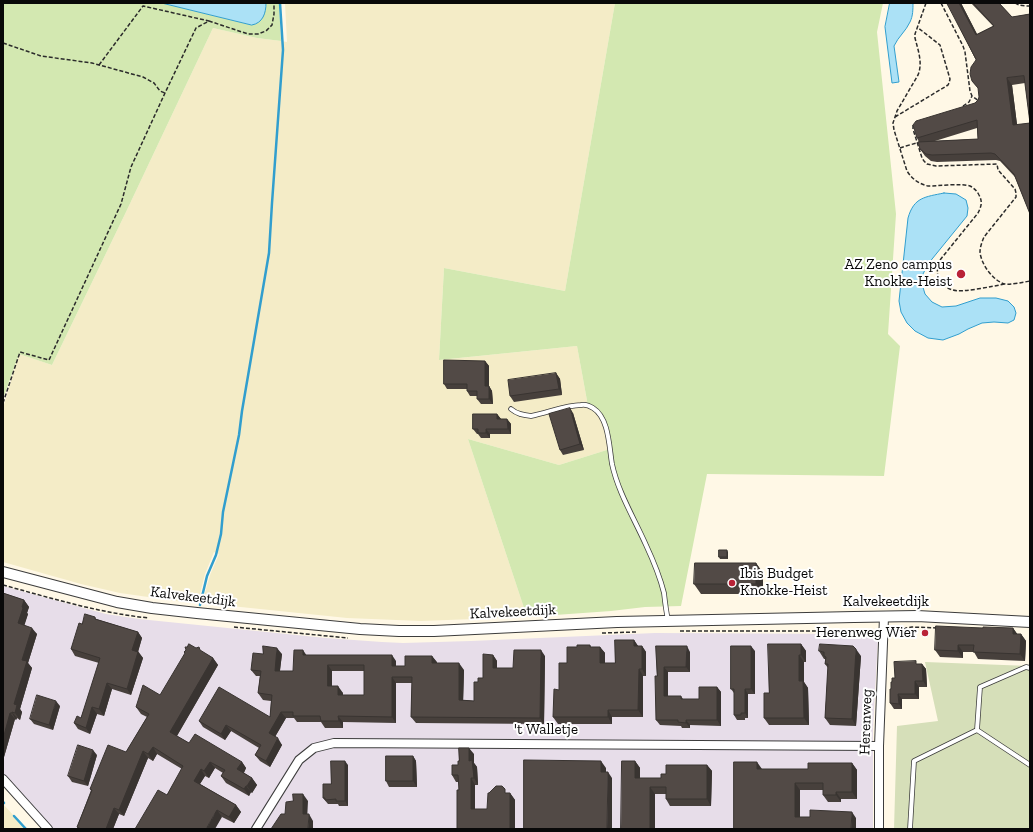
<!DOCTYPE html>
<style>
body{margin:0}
#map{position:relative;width:1033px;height:832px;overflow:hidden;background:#fff8e6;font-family:"Zilla Slab",serif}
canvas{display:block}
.frame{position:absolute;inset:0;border:4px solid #090909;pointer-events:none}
</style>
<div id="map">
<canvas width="1033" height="832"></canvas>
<div class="frame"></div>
</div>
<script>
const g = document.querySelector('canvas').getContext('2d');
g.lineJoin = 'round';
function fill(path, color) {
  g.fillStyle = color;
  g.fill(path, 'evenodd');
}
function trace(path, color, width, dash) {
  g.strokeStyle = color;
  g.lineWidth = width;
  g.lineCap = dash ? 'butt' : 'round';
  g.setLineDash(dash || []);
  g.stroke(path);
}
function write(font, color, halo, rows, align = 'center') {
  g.font = font + ' "Zilla Slab",serif';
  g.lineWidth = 4;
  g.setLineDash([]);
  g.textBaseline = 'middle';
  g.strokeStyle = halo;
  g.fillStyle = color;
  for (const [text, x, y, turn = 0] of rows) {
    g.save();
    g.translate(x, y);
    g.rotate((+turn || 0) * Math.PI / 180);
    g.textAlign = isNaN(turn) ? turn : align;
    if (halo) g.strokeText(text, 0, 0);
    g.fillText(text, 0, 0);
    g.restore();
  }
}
const industrial = new Path2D(`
 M3 586 106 614 139 619 326 638 382 642 403 643 471 641 655 633 853 634 866 635 878 639 873 730V829H52L3 774Z`);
const farmland = new Path2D(`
 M285 3H615L565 291 444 268 439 360 577 346 588 406 593 408 604 423 610 449 559 465 468 439 527 617 421 621 347 618 202 603 210 575 219 554 214 552 205 574 198 602H183L120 593 81 584 3 562V408L19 354 52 365 126 212 213 28 257 38 281 41 287 42Z
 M3 804 26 829H3Z`);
const green = new Path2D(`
 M3 3H162L252 25 266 8V3H279L281 41 257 38 213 28 126 212 52 365 19 354 3 399Z
 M615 3H883L877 32 896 214 888 334 900 346 884 476 707 474 681 606 645 607 611 611 527 617 468 439 559 465 610 449 607 431 598 413 588 406 577 346 439 360 444 268 565 291Z`);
const cemetery = new Path2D(`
 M925 662 1030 666V829H894L897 726 938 721Z`);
const water = new Path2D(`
 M162 3H266C266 13 263 23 252 25Z
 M890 3H913C913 9 913 16 910 22 906 31 898 37 894 46L899 82 892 83 885 27Z
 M944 193 956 194 966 200 968 208 967 216 928 264 923 274 922 284 925 294 932 302 942 307 956 306 980 298H996L1008 301 1014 307 1016 313 1014 320 1008 323 994 322 982 323 968 329 959 334 943 340 928 338 915 331 907 323 901 312 899 301 908 218C914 197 925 197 944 193Z`);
const stream = new Path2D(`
 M200 605 207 576 216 555 221 534 223 512 239 435 242 411 269 253 272 203 283 50 280 3
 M3 802 4 803
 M14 816 26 829`);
const path = new Path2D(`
 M926 3 915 34V38C918 50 923 63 918 75L897 111 893 123 894 130 907 171C912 179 919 184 928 186 939 186 961 183 970 186 974 188 977 191 979 195 983 202 981 207 978 213L940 260C937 268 936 274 940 281 943 285 948 289 953 290 963 293 993 286 1005 284
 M941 3 963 46 965 52 970 91 972 96 979 101
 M1015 3C1019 6 1025 6 1030 6
 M3 43 41 56 92 63 143 77 154 83 160 91 165 93
 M99 65 143 6 209 21
 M963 106 969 102 972 96
 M895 117 948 85 949 83 950 79 940 45 917 27
 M913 125V129L922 158 924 161 927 164 936 166 997 164 998 170 1015 189 1016 193V197L984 237C982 242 980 247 980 252 981 264 993 281 1005 284 1009 285 1025 282 1030 281
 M900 148 906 146
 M3 403 20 352 49 360 121 204 131 167 165 93 196 28 209 21 248 34H258L266 31 272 25 274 14V3
 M3 585C51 598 99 613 149 618
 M234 627 348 638
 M680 631H854L866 632 875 635
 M602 633 636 632
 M893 635 906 628 912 627 937 628`);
const service = new Path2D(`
 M511 409C517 414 523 415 531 416 547 413 566 405 581 405 585 404 590 406 593 408 609 418 609 446 612 464 618 492 634 518 646 545 653 560 660 577 664 593 665 602 666 611 668 620
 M977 730 1030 765
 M910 829 914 761 977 730 980 687 1026 667 1030 668`);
const minor = new Path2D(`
 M3 779 48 829
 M256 829 299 760 314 748 334 743 879 746
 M879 829V746L884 617`);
const tertiary = new Path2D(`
 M3 572 117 602 152 608 197 613 360 629 399 631H434L617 622 854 617 917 616 1030 622`);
const pathBridge = new Path2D(`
 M906 146 920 142`);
const wall = new Path2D(`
 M947 3H961L977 34 993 26 971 3H999L1012 17 1030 14V214L1015 177 1000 161 996 160 937 162 931 161 925 156 920 149 919 142 917 138 975 103 978 100 979 97V89L972 81 976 60ZM1025 83 1030 123 1017 125 1012 85ZM977 128 978 139 935 141Z
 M485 361 489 366V386L492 391 493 404H481L477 399V396H470L467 391V389H447L444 384Z
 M556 373 560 379 562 395 514 402 510 396Z
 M573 413 584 450 563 455 560 450Z
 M497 414 501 419H507L511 424V434H490V438H481L478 434H477L473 429Z
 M728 552V559H720L719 557Z
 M756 563 763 573V594H701L694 584Z
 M3 593 24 600 29 607 27 613 28 614 24 625 37 634 28 663 32 668 20 709 22 712 20 720 17 718 16 720 15 719 4 757 3 756Z
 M95 617 96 619 138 632 142 638 138 651 143 658 131 695 112 689 104 716 97 714 90 734 78 729 74 723 81 718 99 663 75 656 71 649 82 624Z
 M983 628H1013L1017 634H1021L1026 641 1025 661 978 659 974 652H963V658L940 657 935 650Z
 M634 640 638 646H642L646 652V676H643V717H612V724H558L553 717 559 690 567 663 577 647 590 645 591 647H600L605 653V663H615Z
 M801 644 806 651V662H804V682L808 688 809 725H769L764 718Z
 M656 646 690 652V672H668V696H681L683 699H699L717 687 721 692V726L690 725V728H682L681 726 660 725 656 720 657 676Z
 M755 651V694H748V718H745V720H737L734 715V693L731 689Z
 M819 651 861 656 856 726 830 725 825 718 828 668 825 664V659H824Z
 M202 652 213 658 218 665 177 736 189 743 242 762 246 768 244 773 252 778 257 785 252 793 251 792 249 796 226 783 221 776 223 773 215 768 209 778 205 776 200 784 236 805 241 812 234 823 222 817 167 795 182 769 157 754 153 761 148 758 124 816 119 814 113 829H78L77 827 91 790 90 789 126 752 147 717 141 714 136 707 160 695Z
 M263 654H282L280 671H293L306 655 396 661V666H405L432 656 437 663 464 670 463 700 474 701 478 682 483 678 493 655 497 661V668H513L545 656 544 724 416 723 411 717 412 683H396V723L343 722V728H325L321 722H297L294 718H286L275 737 282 745 270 767 260 761 255 755 259 748 231 731 225 740 203 727 199 721 270 717 271 701 263 700 258 693 260 676H256L251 670ZM332 671H364V695H343V693L332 686Z
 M918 664H922L926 669 927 687H919V699H902V709H894L890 703 891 689 895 678Z
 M60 706 53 730 34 724 30 719Z
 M474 754V763L477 767 478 785H475V809H487L508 793H510L515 800 457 829 459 782H456L452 775 458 765Z
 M97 755 88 786 72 782 68 776Z
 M413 756 416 761 417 787H389L386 781Z
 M635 761 640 768V778H661L666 774 707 765 712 771 711 806H670L666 799V794H655L621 829Z
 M852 763 857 770V799H841V802H828L823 795V790H800V817L856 818 734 829 762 769H808Z
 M348 765V806H339L338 804H328L323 798 331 784Z`);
const shadedWall = new Path2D(`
 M959 3H961L981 42 976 35Z
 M1007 78 1012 85 1018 132 1013 125Z
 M485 361 489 366V391L485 386Z
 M556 373 560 379 562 395 559 389Z
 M489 386 492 391 493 404 489 399Z
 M570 408 573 413 584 450 580 444Z
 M497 414 501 419H497Z
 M507 419 511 424V434L508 429Z
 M486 429 490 434V438L486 433Z
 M727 550 728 552V559L727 557Z
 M756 563 763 573V594L756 584Z
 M24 600 29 607 27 613 28 614 23 630 18 623Z
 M32 628 37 634 28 663 32 668 20 709 22 712 20 720 15 713 14 704 22 660Z
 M1013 628 1018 635 1013 634Z
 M138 632 142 638 137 656 132 650Z
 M1021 634 1026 641 1025 661 1020 654Z
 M634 640 638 646H634Z
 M801 644 806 651V662L801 655Z
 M958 645 963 652V658L958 651Z
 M642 646 646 652V676L642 669Z
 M687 646 690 652V672L686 667Z
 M751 646 755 651V694L751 689Z
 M600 647 605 653V670L600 663Z
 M277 648 282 654 279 677 275 671Z
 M856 649 861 656 856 726 852 719Z
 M303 650 307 656 303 655Z
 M541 650 545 656 544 724 540 718Z
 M138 652 143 658 131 695 127 689Z
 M392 655 396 661V672L392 666Z
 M493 655 497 661V674L493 668Z
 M799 655 804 662V682L808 688 809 725 804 718 799 681Z
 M432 656 437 662V669L432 663Z
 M213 658 218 665 175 739 170 732Z
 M459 663 464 670 463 707 459 700Z
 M922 664 926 669 927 687 923 681Z
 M328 665 332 671V693L328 686Z
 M664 667 668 672V701L664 696Z
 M639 669 643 676V717L638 710Z
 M392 677 396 683V723L392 717Z
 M915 681 919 687V699L915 694Z
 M107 683 112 689 104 716 99 709Z
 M338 686 343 693V701L338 695Z
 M717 687 721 692V726L717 720Z
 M745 689 748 694V718L745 713Z
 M898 694 902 699V709L899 704Z
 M56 701 60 706 53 730 49 725Z
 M92 707 97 714 90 734 86 728Z
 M608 710 612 717V724L608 717Z
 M12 712 17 718 16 720 12 713Z
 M281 712 286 718 273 740 269 733Z
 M10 713 15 719 4 757 3 755V739Z
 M338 716 343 722V728L339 721Z
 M686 720 690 725V728L686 723Z
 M226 725 231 731 225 740 221 734Z
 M278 738 282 745 270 767 266 761Z
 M153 747 157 754 153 761 148 754Z
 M469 748 474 754V763L477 767 478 785 474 778 469 761Z
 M93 750 97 755 88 786 84 781Z
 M143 751 148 758 124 816 119 810Z
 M413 756 416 761 417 787 413 781Z
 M345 761 348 765V806L345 801Z
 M601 761 606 768V778L601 772Z
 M635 761 640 768V784L635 778Z
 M210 762 215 768 209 778 204 771Z
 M242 762 246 768 242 776 237 769Z
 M757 762 762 769H757Z
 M852 763 857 770V799L852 792Z
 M707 765 712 771 711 806 707 799Z
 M201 769 205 776 198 787 194 781Z
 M608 772 612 778V829H607Z
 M252 778 257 785 252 793 247 786Z
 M471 778 475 785V816L471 809Z
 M795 783 800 790V824L795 817Z
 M246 786 251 792 249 796 244 789Z
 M650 787 655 794V829H650Z
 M836 792 841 799V802L836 795Z
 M510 793 515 800V829H510Z
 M303 794 308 801 307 821 303 814Z
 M236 805 241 812 234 823 229 817Z
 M114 808 119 814 113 829H106Z
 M217 810 222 817 215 829H206Z
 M852 812 856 818V829H851Z
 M309 814 313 821V829H308Z`);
const building = new Path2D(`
 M947 3H959L976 35 994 26 973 3H999L1012 17 1030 14V214L1014 174 995 154 991 153 932 155 926 154 920 149 918 142 978 139 977 120 917 138 913 125 916 121 975 103 978 100 979 97 978 88 972 81 970 74 971 67 976 60ZM1024 76 1030 123 1013 125 1007 78Z
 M444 360 485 361V386H489V399H477V391H467V384H444Z
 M556 373 559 389 510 396 508 380Z
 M570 408 580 444 560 450 549 414Z
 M473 414H497V419H507L508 429H486V433H478V429H473Z
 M719 550H727V557H719Z
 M695 563H756V584H694Z
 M3 593 24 600 22 607 23 608 18 623 32 628 22 660 27 661 14 704 17 705 15 713 12 712V713H10L3 739Z
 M85 614 95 617V619L138 632 132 650 138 652 127 689 107 683 99 709 92 707 86 728 74 723 77 716 81 718 100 658 71 649 79 623 82 624Z
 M936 626 983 628V627L1013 628V634H1021L1020 654 973 652 974 645H958V651L935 650Z
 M615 640H634V646H642V669H639L638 710H608V717H553L554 689 559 690V663H567V647H577V645H590V647H600V663H615Z
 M189 644 196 648 199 647 200 650 213 658 170 732 189 743 195 734 242 762 237 769 252 778 247 786H246L244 789 221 776 225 770 210 762 204 771 201 769 194 781 236 805 229 817 217 810 206 829H135L158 790 167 795 183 766 153 747 148 754 143 751 119 810 114 808 106 829H81L77 827 92 790 90 789 108 745 126 752 149 714 136 707 143 685 160 695 185 653 184 652 186 650 185 647H187Z
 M768 644H801V655H799V681H803L804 718H764V693H769Z
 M820 644 853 646 856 649 852 719 825 718 828 664H825L826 657 824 656V652L819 651Z
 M263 646 277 648 275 671H293L294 650H303V655H392V666H405V656H432V663H459V700L474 701V682H478V678H483V654L493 655V668H513L514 650H541L540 718 411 717 412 677H392V717L338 716 339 721H321L320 716H293V712H281L269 733 278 738 266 761 255 755 261 745 226 725 221 734 199 721 219 687 270 717 272 695 258 693 261 671 251 670 253 653 263 654ZM328 665H364V695H338V686H328Z
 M656 646H687L686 667H664V696H681V699H699V687H717V720H686V723L678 722V720H656L655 676H657Z
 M731 646H751V689H745V713H741V715H734V689H731Z
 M916 661V664H922L923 681H915V694H898L899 704 890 703V689H891V682H892V678H895L894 662Z
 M37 695 56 701 49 725 30 719Z
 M78 745 93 750 84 781 68 776Z
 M459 748H469V761L472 760 474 778H471V809H487L488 793H489L496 786H502L505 789V793H510V829H457V790H459L458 775H452V765H458V761H459Z
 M386 756H413V781H386Z
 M524 760 601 761V772H608L607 829H524Z
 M331 761H345V801H336V799L325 800V798H323V784H331Z
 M622 761H635V778H661V774H666V765H707V799H666V787H650V829H621Z
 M734 762H757V769H808V763H852V792H836V795H823V783H795V817H810V810L852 812 851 829H734Z
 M293 794H303V814H309L308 829H271L281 814H285L286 802 293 801Z`);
const markers = [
 [961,274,5,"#b92237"],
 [732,583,4,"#b92237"],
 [925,633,4,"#b92237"]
];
const poiNames = [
 ["AZ Zeno campus",952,265],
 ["Knokke-Heist",952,282],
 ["Ibis Budget",740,574,"left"],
 ["Knokke-Heist",740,591,"left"],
 ["Herenweg Wier",917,633]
];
const streetNames = [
 ["Kalvekeetdijk",193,597,7],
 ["Kalvekeetdijk",886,602],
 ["Kalvekeetdijk",513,612,-3],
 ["Herenweg",866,722,-88],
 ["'t Walletje",546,730]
];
fill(industrial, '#e7dde9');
fill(farmland, '#f4ecc7');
fill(green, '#d3e8b1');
fill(cemetery, '#d6dfb9');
fill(water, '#abe1f6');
trace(water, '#319ece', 1);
trace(stream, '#319ece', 2.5);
trace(service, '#3c3c3c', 5.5);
trace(minor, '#3c3c3c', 10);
trace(tertiary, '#3c3c3c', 12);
trace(path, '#2b2b2b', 1.5, [4, 2]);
trace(service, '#fff', 4);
trace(minor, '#fff', 8);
trace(tertiary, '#fff', 10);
trace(pathBridge, '#2b2b2b', 1.5, [4, 2]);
fill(wall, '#47403c');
fill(shadedWall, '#393431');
fill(building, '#524a46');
trace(building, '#393431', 1);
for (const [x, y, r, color] of markers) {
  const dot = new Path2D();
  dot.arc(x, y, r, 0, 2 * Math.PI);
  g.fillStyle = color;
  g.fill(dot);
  trace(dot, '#fff', 1.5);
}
write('15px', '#090909', '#fff', poiNames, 'right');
write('15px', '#090909', '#fff', streetNames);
</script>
